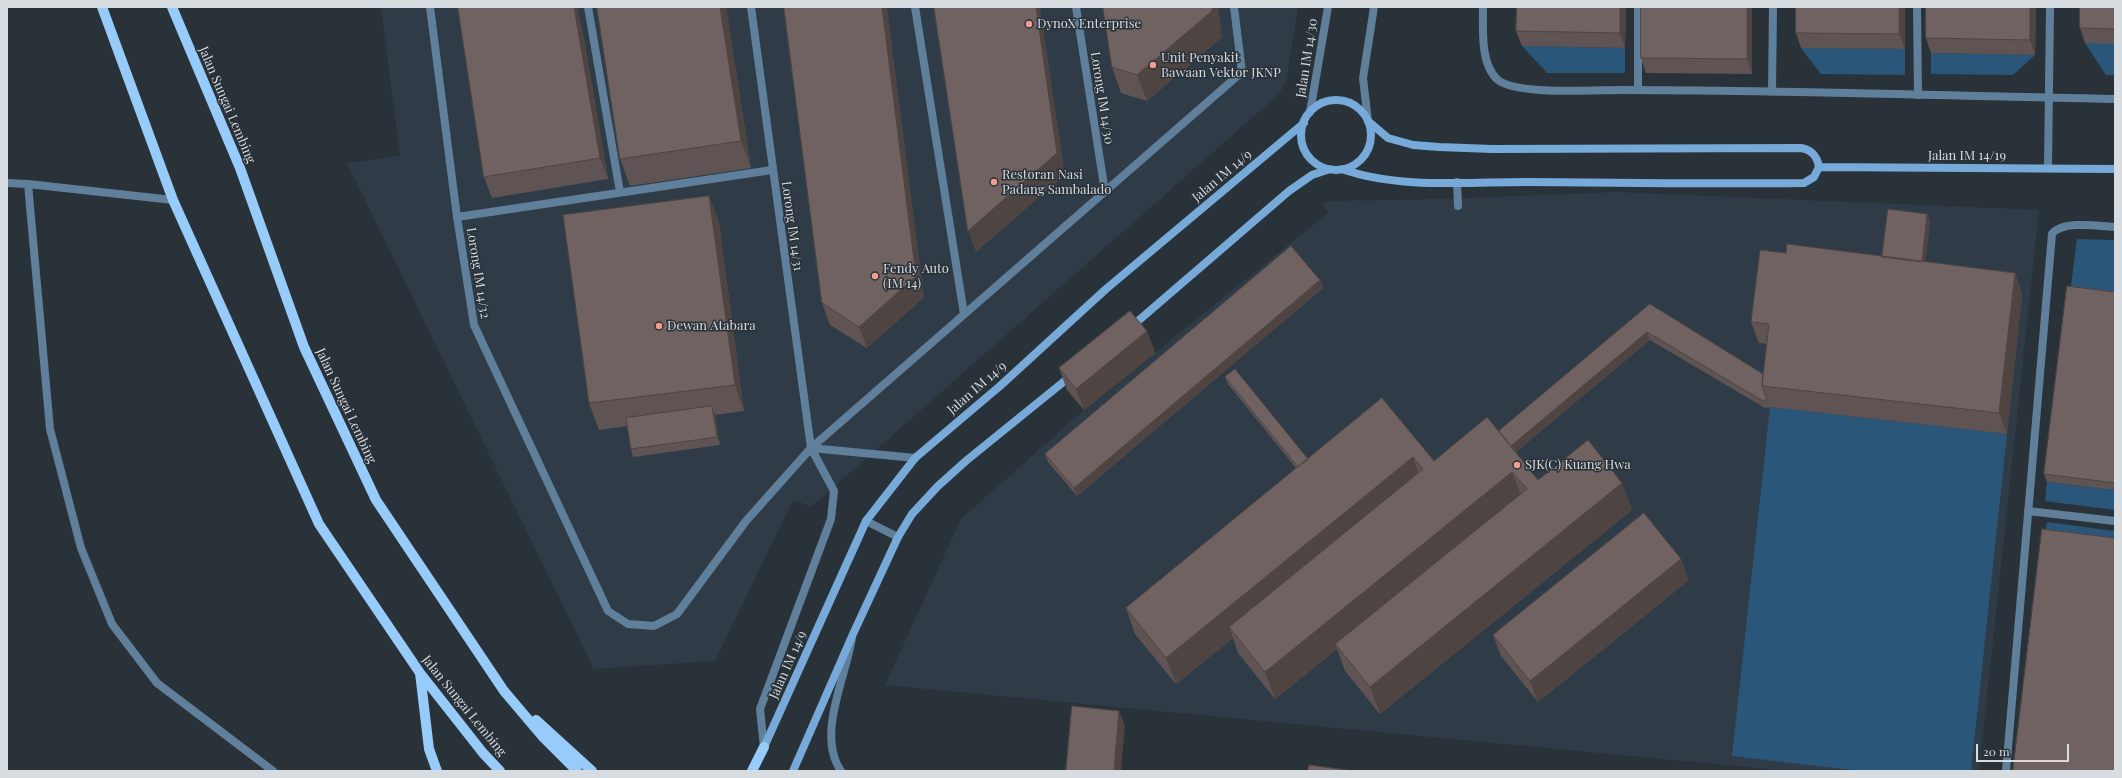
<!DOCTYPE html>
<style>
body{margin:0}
#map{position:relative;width:2122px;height:778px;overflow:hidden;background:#2a3239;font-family:"Playfair Display",serif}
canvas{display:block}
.frame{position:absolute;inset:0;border:8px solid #d7dce1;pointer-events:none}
.scale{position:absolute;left:1976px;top:744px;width:93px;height:18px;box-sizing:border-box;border:2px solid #d7dce1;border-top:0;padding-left:5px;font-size:12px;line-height:14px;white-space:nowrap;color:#d7dce1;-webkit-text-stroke:3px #2a3239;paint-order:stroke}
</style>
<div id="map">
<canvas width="2122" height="778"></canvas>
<div class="frame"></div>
<div class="scale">20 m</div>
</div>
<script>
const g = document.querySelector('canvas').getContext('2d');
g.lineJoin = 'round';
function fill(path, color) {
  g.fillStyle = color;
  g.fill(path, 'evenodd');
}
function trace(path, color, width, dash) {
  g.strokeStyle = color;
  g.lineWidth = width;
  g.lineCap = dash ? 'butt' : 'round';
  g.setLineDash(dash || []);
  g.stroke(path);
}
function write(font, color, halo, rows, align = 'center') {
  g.font = font + ' "Playfair Display",serif';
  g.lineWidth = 3;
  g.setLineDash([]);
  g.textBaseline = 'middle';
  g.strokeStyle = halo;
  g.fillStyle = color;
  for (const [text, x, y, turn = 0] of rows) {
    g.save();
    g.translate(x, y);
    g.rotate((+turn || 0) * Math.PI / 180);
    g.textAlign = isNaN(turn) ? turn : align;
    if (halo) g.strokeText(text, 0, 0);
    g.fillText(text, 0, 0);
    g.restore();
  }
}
const built = new Path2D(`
 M381 7H1298L1286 82 1279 94 811 507 798 501 792 502 715 661 594 669 347 163 400 156Z
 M1617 192 2039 210 1979 771H1788L885 685 961 519 1084 410 1328 213 1323 205 1327 201 1442 199Z`);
const green = new Path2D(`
 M2085 43H2115V75H2106Z
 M1522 46 1625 48V73H1547Z
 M1801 48 1905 49V75L1821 74Z
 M1931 53 2035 55 2013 75 1931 74Z
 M2077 239 2115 240V300L2070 294Z
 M1770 407 2007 434 1971 771H1861L1732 756Z
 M2047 482 2115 490V510L2045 501Z
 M2047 522 2115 531V545L2045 536Z`);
const lane = new Path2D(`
 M588 7 620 192
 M915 7 964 314
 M1234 7 1242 72
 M1917 7 1918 95
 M1638 90V7
 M1457 182 1458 206
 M7 183 28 184 173 200
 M28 184 50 429 81 548 112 624 157 683 273 771
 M457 217 772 170
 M2028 511 2115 521
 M866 521 898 537
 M841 771C816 735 846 677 852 638
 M2006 771 2052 234C2063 220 2098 226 2115 227`);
const street = new Path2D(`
 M430 7 457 217 474 325 608 611 628 624 654 626 677 614 746 521 811 448 1242 72
 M751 7 811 448 834 491 831 519 760 709 764 747
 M1076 7 1105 192
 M1483 7C1483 28 1480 65 1498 80 1516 95 1593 90 1619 90 1784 90 1950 96 2115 99
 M1772 92 1773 7
 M1310 112 1328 7
 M1368 121 1363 78 1374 7
 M2048 168 2050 7
 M811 448 915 458`);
const secondary = new Path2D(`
 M1301 135a35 35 0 1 1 70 0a35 35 0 1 1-70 0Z
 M1819 167 2115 169
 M1342 169C1398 189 1467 182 1526 182 1619 183 1711 184 1804 183L1814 177 1819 167C1817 156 1812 150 1801 148L1492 149 1439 147 1413 145 1388 138 1368 121
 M1131 327 1289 191 1312 175 1330 169
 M764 747 866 521 915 458 1000 386 1106 289 1304 123
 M793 771 853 634 898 537 912 514 938 486 967 460 1072 375`);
const primary = new Path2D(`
 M102 7 173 200 319 524 420 673 483 753 500 771
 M172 7 240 168 304 347 376 500 504 691 543 737 577 771
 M420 673 429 749 437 771
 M536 720 592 771
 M752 771 764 747`);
const wall = new Path2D(`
 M458 7H577L585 44 608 179 492 198 484 177Z
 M726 7 751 168 630 186 620 159Z
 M1626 7 1625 48 1522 46 1516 31Z
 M1641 7H1752V74L1646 73 1641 58Z
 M1796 7H1905V49L1801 48 1796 33Z
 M2036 7 2035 55 1931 53 1926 38Z
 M2115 7V44L2085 43 2080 28Z
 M1222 37 1147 101 1121 93 1112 67Z
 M709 196 719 223 744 411 715 415 720 445 633 457 631 449 627 426 599 430 589 403Z
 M1927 214 1930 222 1925 262 2015 273 2022 295 2007 434 1770 407 1765 408 1650 340 1516 452 1538 480 1622 483 1632 510 1380 714 1345 671 1337 649 1275 699 1238 653 1233 638 1176 684 1135 634 1126 608 1296 468 1228 384 1225 377 1308 459 1382 398 1434 461 1499 431 1650 304 1763 374 1767 344 1759 343 1751 322 1786 253 1882 257Z
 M1320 280 1323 288 1077 496 1048 462 1045 454Z
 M2115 292V490L2047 482 2044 474Z
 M924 297 867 348 830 325 822 303Z
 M1147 331 1155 353 1084 410 1067 390 1059 368Z
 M1689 580 1538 702 1501 656 1493 635Z`);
const shadedWall = new Path2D(`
 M574 7H577L585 44 608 179 600 158Z
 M720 7H726L751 168 741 141Z
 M882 7H887L924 297 867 348 859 327Z
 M1036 7H1040L1065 175 976 252 968 231Z
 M1212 7H1218L1222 37 1147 101 1137 75Z
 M1620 7H1626L1625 48 1620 33Z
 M1747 7H1752V74L1747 59Z
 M1899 7H1905V49L1899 34Z
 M2030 7H2036L2035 55 2030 40Z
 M709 196 719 223 744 411 735 385Z
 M1927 214 1930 222 1923 282 1920 274Z
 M2015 273 2022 295 2007 434 1999 413Z
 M1320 280 1323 288 1077 496 1074 488Z
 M1147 331 1155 353 1084 410 1076 389Z
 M1647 332 1650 340 1509 458 1506 450Z
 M712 406 715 414 720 445 717 437Z
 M1413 457 1422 483 1229 627 1233 638 1176 684 1166 658Z
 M1512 472 1522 498 1335 644 1337 649 1275 699 1265 672Z
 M1622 483 1632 510 1380 714 1370 687Z
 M1681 559 1689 580 1538 702 1530 681Z
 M1119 711 1125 726 1121 771H1114Z`);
const building = new Path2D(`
 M458 7H574L600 158 484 177Z
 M597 7H720L741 141 620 159Z
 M784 7H882L916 276 859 327 822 303Z
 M934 7H1036L1057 153 968 231Z
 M1103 7H1212V11L1137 75 1112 67Z
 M1517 7H1620V33L1516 31Z
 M1641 7H1747V59L1641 58Z
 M1796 7H1899V34L1796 33Z
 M1926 7H2030V40L1926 38Z
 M2080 7H2115V29L2080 28Z
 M709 196 735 385 589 403 563 215Z
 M1888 209 1927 214 1922 262 1882 257Z
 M1787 244 2015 273 1999 413 1762 386 1769 324 1751 322 1760 250 1786 253Z
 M1291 246 1320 280 1074 488 1045 454Z
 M2067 286 2115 292V483L2044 474Z
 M1650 304 1763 374 1762 386 1767 399 1763 401 1647 332 1511 446 1499 431Z
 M1130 311 1147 331 1076 389 1059 368Z
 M1235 369 1308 459 1298 467 1225 377Z
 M1382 398 1434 461 1487 417 1538 480 1588 440 1622 483 1370 687 1335 644 1527 489 1512 472 1265 672 1229 627 1423 469 1413 457 1166 658 1126 608Z
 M712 406 717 437 631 449 626 418Z
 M1644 513 1681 559 1530 681 1493 635Z
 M2042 529 2115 538V771H2013Z
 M1072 706 1119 711 1114 771H1066Z
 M1309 765 1355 771H1308Z`);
const markers = [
 [1029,24,4,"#f59c91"],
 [1153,65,4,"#f59c91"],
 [994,182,4,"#f59c91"],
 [875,276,4,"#f59c91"],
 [659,326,4,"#f59c91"],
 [1517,465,4,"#f59c91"]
];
const poiNames = [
 ["DynoX Enterprise",1037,24],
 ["Unit Penyakit",1161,58],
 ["Bawaan Vektor JKNP",1161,73],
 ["Restoran Nasi",1002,175],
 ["Padang Sambalado",1002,190],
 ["Fendy Auto",883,269],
 ["(IM 14)",883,284],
 ["Dewan Atabara",667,326],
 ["SJK(C) Kuang Hwa",1525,465]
];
const streetNames = [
 ["Jalan IM 14/30",1307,58,-81],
 ["Lorong IM 14/30",1102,98,81],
 ["Jalan Sungai Lembing",227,105,67],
 ["Jalan IM 14/19",1967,156],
 ["Jalan IM 14/9",1222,176,-40],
 ["Lorong IM 14/31",792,226,82],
 ["Lorong IM 14/32",478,273,81],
 ["Jalan IM 14/9",977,388,-41],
 ["Jalan Sungai Lembing",346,406,65],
 ["Jalan IM 14/9",788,665,-66],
 ["Jalan Sungai Lembing",464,706,51]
];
fill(built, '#2f3c48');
fill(green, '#2a567a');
trace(lane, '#5f7f9b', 8);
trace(street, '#5f7f9b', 8);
trace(secondary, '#77aad8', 8);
trace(primary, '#96cbfa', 10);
fill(wall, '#5f5453');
fill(shadedWall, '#4e4543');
fill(building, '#6f6260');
trace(building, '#4e4543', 1);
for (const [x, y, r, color] of markers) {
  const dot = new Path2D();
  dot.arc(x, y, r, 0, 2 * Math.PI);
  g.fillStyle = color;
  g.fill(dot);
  trace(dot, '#2a3239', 1.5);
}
write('13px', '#d7dce1', '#2a3239', poiNames, 'left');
write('13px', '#d7dce1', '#2a3239', streetNames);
</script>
